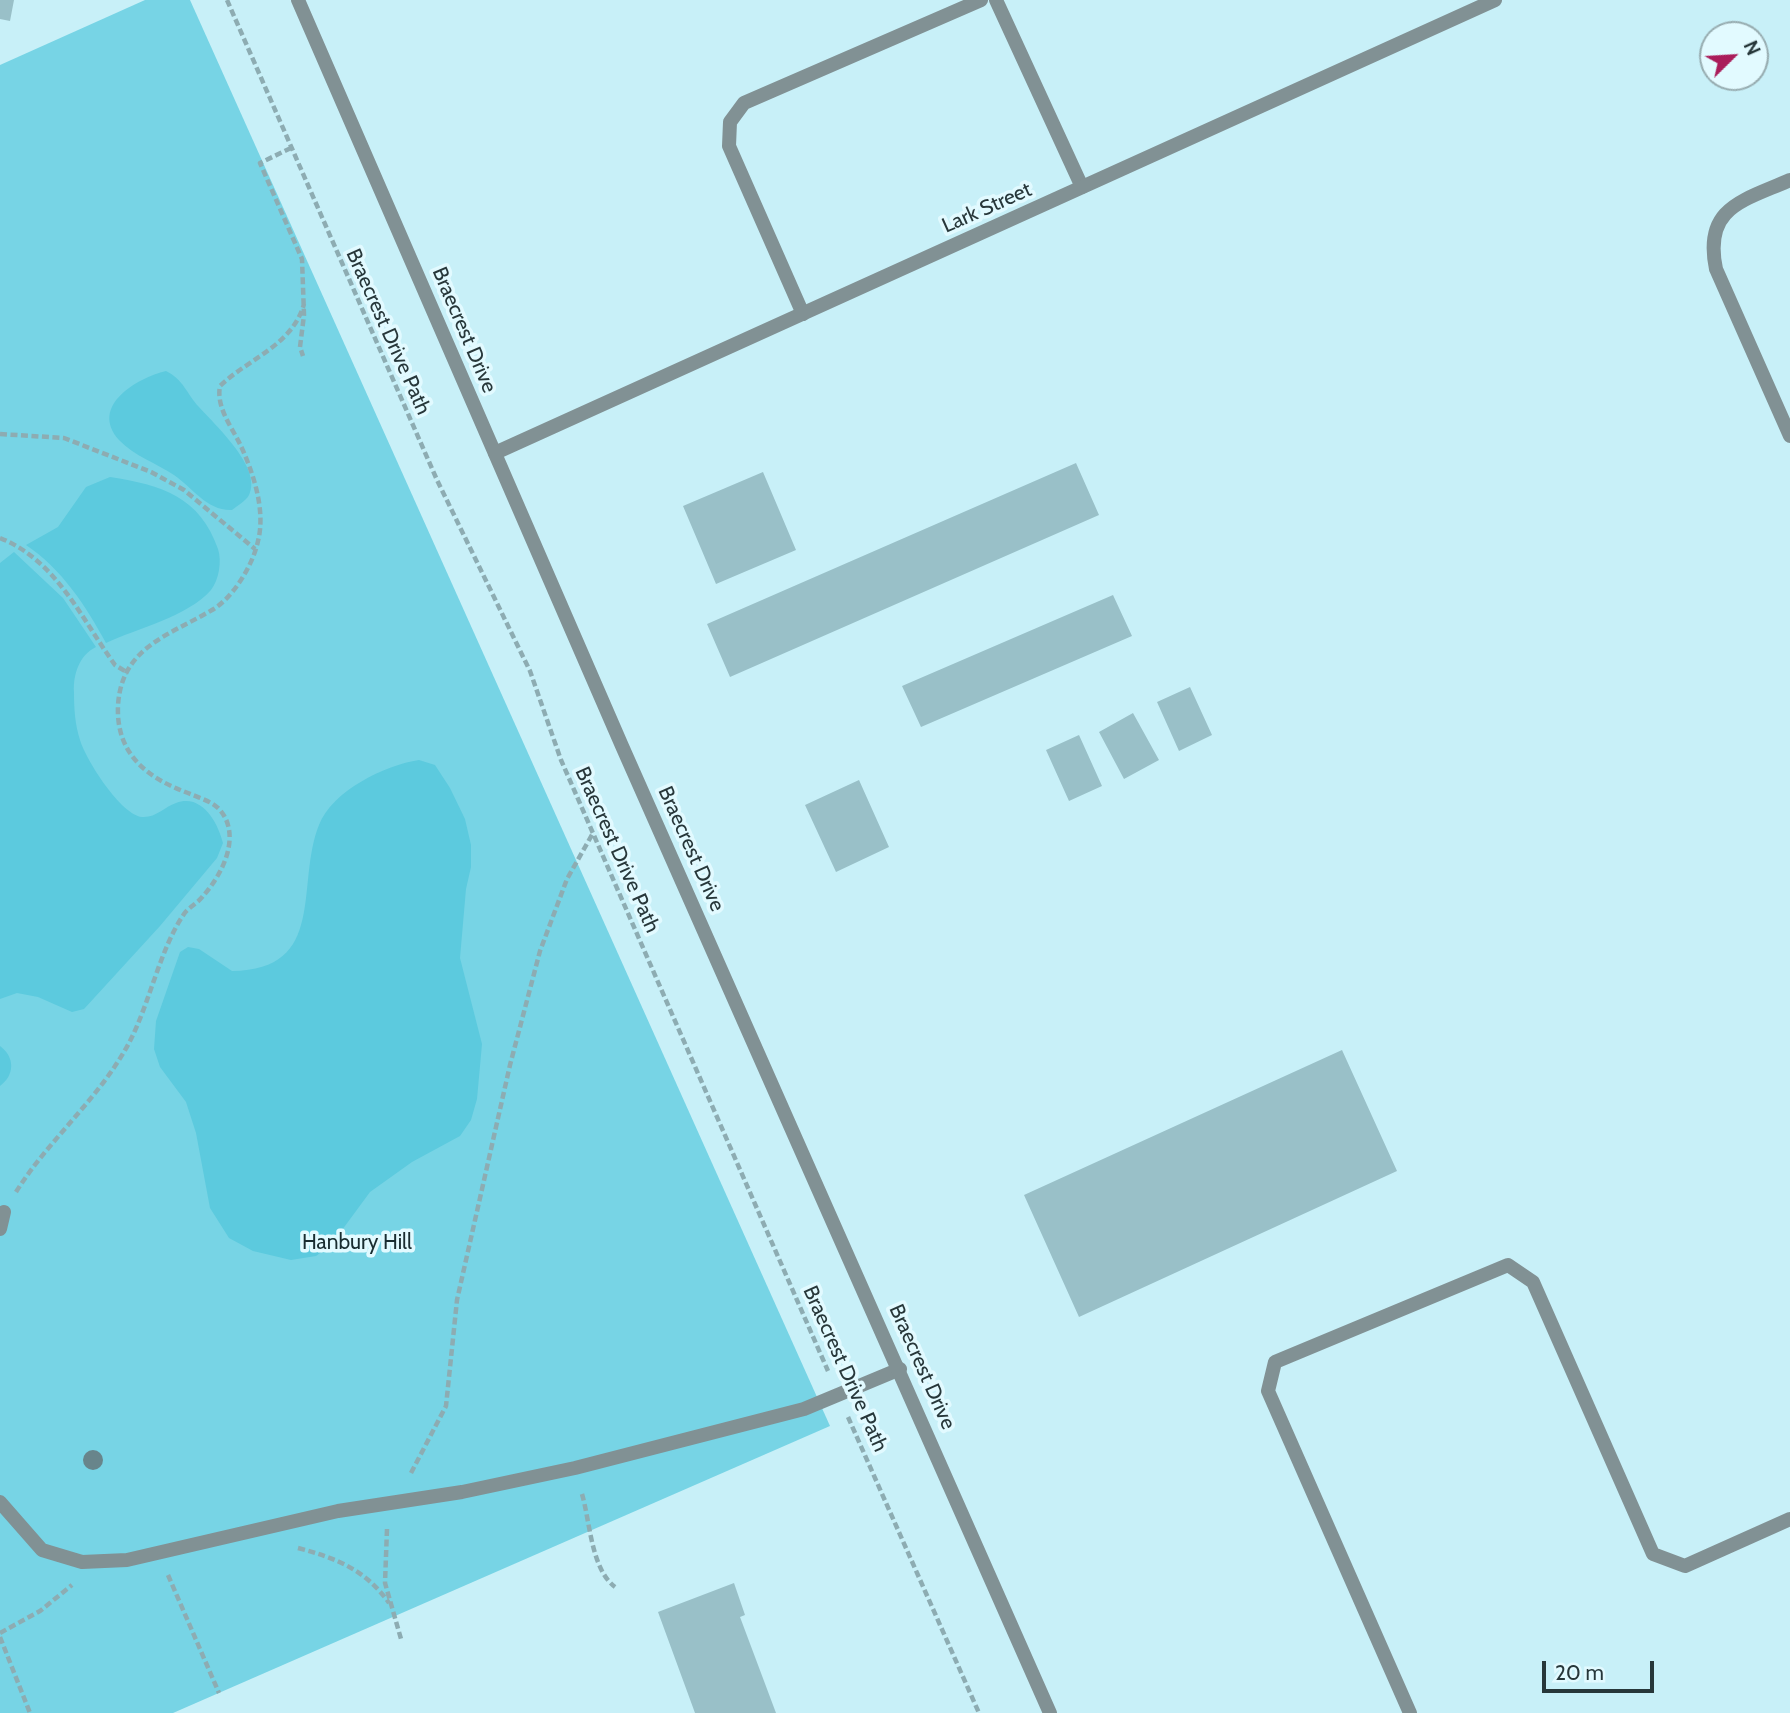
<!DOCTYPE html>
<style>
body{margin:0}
#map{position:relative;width:1790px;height:1713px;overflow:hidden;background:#c8f0f8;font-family:Cabin,sans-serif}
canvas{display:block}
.north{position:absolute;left:1699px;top:21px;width:70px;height:70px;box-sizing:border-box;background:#e2faff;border:2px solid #97acb0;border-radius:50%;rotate:66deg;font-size:19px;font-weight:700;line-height:28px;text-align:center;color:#27373a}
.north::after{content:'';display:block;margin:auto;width:24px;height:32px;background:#aa1c5a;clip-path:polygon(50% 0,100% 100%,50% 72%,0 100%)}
.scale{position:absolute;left:1542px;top:1661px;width:112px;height:32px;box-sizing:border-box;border:4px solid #27373a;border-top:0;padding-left:9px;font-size:21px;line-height:24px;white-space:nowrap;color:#27373a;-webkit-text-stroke:5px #e2faff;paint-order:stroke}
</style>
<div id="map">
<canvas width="1790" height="1713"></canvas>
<div class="north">N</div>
<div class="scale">20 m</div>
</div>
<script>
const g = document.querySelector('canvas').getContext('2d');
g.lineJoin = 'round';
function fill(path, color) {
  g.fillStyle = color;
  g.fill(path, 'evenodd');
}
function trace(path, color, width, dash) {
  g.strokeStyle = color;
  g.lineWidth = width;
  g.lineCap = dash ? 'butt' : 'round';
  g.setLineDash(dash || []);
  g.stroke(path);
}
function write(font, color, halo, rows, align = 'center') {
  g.font = font + ' Cabin,sans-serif';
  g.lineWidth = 7;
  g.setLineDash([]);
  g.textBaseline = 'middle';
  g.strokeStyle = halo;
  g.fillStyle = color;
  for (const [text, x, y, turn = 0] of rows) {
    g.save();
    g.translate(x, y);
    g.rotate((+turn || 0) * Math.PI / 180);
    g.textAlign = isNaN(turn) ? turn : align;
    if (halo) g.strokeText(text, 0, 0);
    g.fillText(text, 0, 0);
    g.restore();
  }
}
const green = new Path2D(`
 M145 0H190L830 1426 173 1713H0V65Z`);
const forest = new Path2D(`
 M166 371C184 380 186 393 199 407 214 424 263 468 249 495 246 501 237 506 232 510 207 511 193 488 174 475 156 463 134 456 119 440 89 406 137 378 166 371Z
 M110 477C162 485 200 497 218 549 222 561 219 580 211 590 187 617 138 628 106 643 86 606 62 569 26 545L58 527 86 487Z
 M14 552 63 598 96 647C79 655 73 675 74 692 74 709 75 724 80 740 86 760 121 815 142 817 156 818 164 807 176 803 202 793 218 823 223 843L217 858 160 926 84 1009 72 1012 38 997 17 993 0 999V563Z
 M419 760 435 765 450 788 465 819 471 845V867L466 889 460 958 482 1044 477 1099 471 1120 460 1136 412 1162 370 1192 331 1245 316 1256 291 1260 253 1251 229 1238 210 1208 196 1133 186 1102 160 1067 154 1049 156 1021 180 952 188 947 199 949 232 971C328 970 295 884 319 825 332 791 385 765 419 760Z
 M0 1046C15 1057 15 1075 0 1086Z`);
const building = new Path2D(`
 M0 0H14L10 21 0 19Z
 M1076 463 1099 515 730 677 707 624Z
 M763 472 796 550 716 584 683 506Z
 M1113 595 1132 636 921 727 902 686Z
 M1190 687 1212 735 1179 751 1157 702Z
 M1133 713 1159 760 1124 779 1099 732Z
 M1079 735 1102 786 1069 801 1046 750Z
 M859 780 889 847 836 872 805 805Z
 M1342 1050 1397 1171 1079 1317 1024 1195Z
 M734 1583 745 1615 740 1617 776 1713H695L658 1612Z`);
const path = new Path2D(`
 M227 0 437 480 530 671 561 760 828 1371
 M291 148 260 163 302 259 304 315 300 347 303 356
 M0 434 64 438 151 472 184 490 255 549
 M0 538C57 561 81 618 115 665L128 673
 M16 1192C49 1139 101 1097 130 1041 150 1002 160 949 184 914 189 907 198 903 203 896 222 875 242 836 220 810 212 801 199 798 188 793 147 778 116 754 118 706 121 647 170 635 212 610 233 598 253 565 258 541 266 510 253 472 240 444 231 426 216 407 220 386 249 358 292 346 304 304
 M848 1417 979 1713
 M411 1473 446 1406 457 1300 510 1065 540 951 567 879 593 833
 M582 1494C590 1521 591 1569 615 1587
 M387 1529 385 1583 401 1639
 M298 1548C336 1558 366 1570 389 1603
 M168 1575 219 1693
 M0 1633 40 1611 72 1585
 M0 1637 30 1713`);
const service = new Path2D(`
 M996 0 1082 187
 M803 314 729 146 730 122 744 103 981 0
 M0 1229 4 1212
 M0 1502 42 1550 82 1562 127 1560 338 1511 462 1492 575 1468 804 1409 900 1369
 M1410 1713 1268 1391 1275 1362 1508 1265 1533 1282 1653 1554 1685 1566 1790 1519`);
const minor = new Path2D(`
 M1790 180C1743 201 1703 207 1716 269L1790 436
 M495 453 1495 0`);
const tertiary = new Path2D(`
 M298 0 622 746 1050 1713`);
const trees = [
 [93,1460]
];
const streetNames = [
 ["Lark Street",987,208,-24],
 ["Braecrest Drive",464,330,67],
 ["Braecrest Drive Path",388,332,66],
 ["Braecrest Drive",691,849,66],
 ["Braecrest Drive Path",617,850,66],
 ["Braecrest Drive",922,1367,66],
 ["Braecrest Drive Path",845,1369,66]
];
const parkNames = [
 ["Hanbury Hill",357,1243]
];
fill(green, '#77d4e5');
fill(forest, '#5ccade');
fill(building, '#99c0c8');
trace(path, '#8dacb2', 4.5, [7, 3.5]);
trace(service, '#819194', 14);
trace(minor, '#819194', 14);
trace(tertiary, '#819194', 14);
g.fillStyle = '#68858b';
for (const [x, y] of trees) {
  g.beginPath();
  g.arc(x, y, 10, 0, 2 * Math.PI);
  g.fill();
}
write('21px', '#27373a', '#e2faff', streetNames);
write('21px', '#192d31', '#e2faff', parkNames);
</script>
